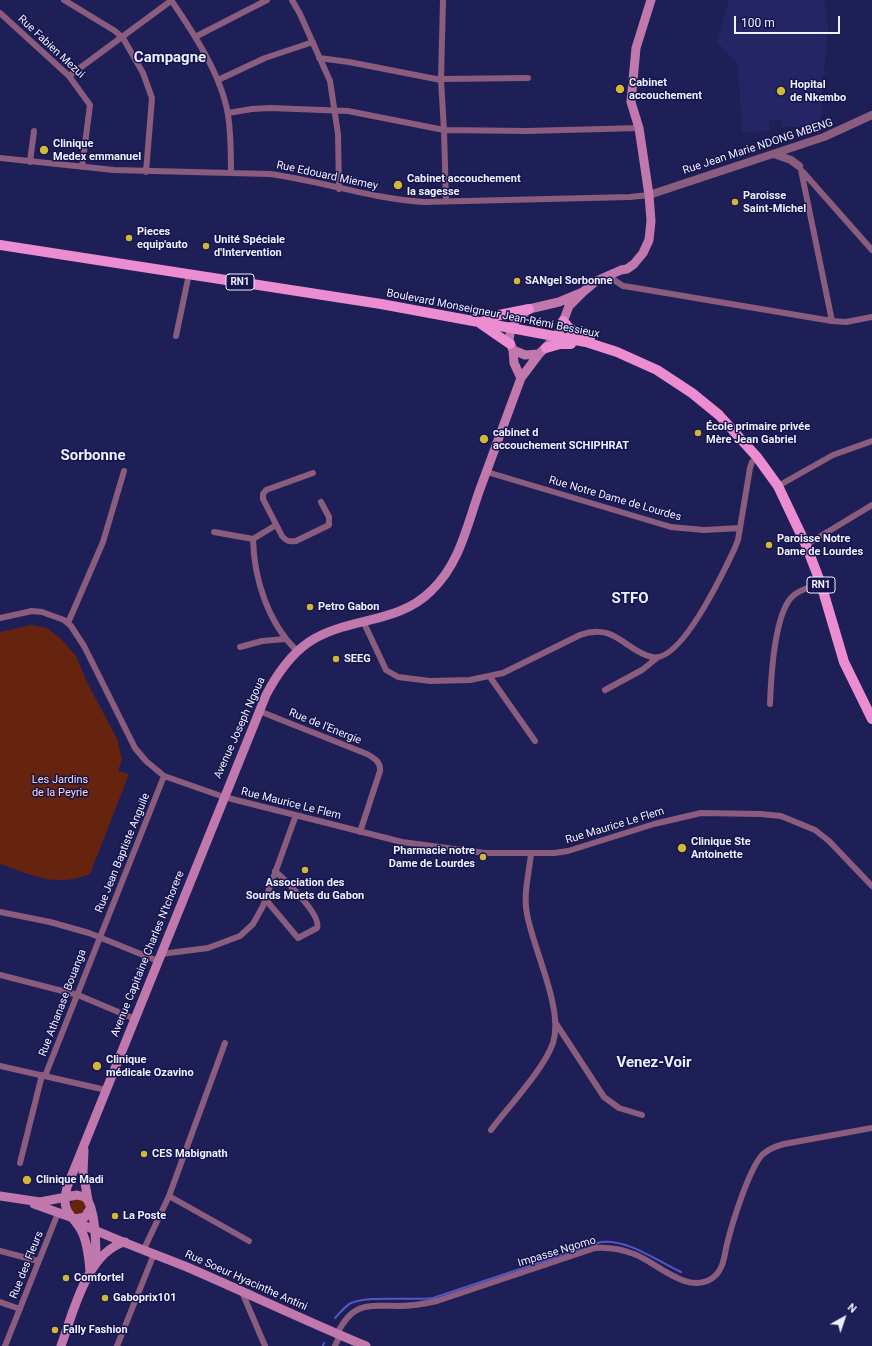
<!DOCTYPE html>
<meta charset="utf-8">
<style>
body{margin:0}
#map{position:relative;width:872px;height:1346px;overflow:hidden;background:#1f1f58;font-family:Roboto,sans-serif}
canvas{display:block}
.north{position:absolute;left:824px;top:1298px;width:40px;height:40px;-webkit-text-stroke:3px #17144d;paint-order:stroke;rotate:40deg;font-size:11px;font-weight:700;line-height:16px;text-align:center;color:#edf0ff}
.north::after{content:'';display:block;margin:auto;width:14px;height:18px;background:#edf0ff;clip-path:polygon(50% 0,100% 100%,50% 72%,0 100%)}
.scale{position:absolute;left:734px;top:16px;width:106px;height:18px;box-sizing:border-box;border:2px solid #edf0ff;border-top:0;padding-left:5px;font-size:12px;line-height:14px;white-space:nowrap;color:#edf0ff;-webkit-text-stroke:3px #17144d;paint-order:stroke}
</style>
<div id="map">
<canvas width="872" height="1346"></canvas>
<div class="north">N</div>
<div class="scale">100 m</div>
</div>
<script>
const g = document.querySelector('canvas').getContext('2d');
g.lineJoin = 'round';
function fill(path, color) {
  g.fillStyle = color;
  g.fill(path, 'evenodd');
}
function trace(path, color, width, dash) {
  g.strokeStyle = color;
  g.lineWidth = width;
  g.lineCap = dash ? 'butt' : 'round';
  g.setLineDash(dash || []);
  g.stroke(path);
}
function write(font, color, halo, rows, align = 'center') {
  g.font = font + ' Roboto,sans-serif';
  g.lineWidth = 3;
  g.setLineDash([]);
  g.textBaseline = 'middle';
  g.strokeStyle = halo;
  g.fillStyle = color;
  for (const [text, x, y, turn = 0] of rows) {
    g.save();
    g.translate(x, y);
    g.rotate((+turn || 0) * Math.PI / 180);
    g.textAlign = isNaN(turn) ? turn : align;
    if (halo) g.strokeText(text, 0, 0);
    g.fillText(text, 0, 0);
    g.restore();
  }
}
const built = new Path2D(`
 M729 0H824L828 26 820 123 805 127H781L782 120 775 119 769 120 770 131 742 132 738 64 717 42Z`);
const green = new Path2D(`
 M31 625 47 628 61 639 76 656 87 682 117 739 122 759 118 771 129 774 90 874C55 888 33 875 0 864V632Z
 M70 1207a8 8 0 1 1 16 0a8 8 0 1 1-16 0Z`);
const stream = new Path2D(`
 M335 1318C340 1313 345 1306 351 1303 369 1295 411 1301 433 1298L601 1242C628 1239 657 1261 681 1272
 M323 1346 324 1343`);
const minor = new Path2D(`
 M64 0 115 31 123 38 143 73 152 98 146 172
 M171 0C193 32 222 76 228 115 231 134 231 153 231 173
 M292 0 300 14 330 81 338 134 339 189
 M443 0 441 80 444 130 446 201
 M0 13 69 76 90 105 82 167
 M195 37 267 0
 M319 58 349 62 441 80
 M69 76 172 0
 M441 79 528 78
 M218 80 265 58 313 42
 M228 113 252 109 270 108 348 111 444 130 527 131 639 128
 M0 158 114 170 270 174C322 181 372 199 424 202L630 197 649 195
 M30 162 34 131
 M801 170 832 321
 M803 172 872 250
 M608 276 623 286 630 287 832 321 846 322 872 317
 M176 336 189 274
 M487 472 671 527 704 530 740 528
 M313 473 266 490 263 494V499L282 536C286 541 289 542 296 541L329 525V517L321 502
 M778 486 833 455 872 441
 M214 532 253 539
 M253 539C254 579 268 623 297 651
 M253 539 276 525
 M806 545 872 505
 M0 618 32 611 42 612 64 620 71 626 84 646 135 748 146 761 164 776 224 797 402 842 485 853H554L568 851 654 824 701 813 761 814 781 816 815 830 829 841 872 886
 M68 623 103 542 124 471
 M364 623 386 670 398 677 430 681 470 680 503 673 580 635C615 622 625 651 652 657 681 664 724 571 734 550L738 540 750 468 752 462 757 457
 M240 647 262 641 285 639
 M490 677 535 741
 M605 690 642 670 657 658
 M770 704C771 677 774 620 790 599 797 590 811 587 821 584
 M259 711 367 754C374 758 381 762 380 771L360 832
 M266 900 298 938 317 928C322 915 285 880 275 871
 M0 912 50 922 89 933 158 961
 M161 954 208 948 240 936 253 924 263 906 296 815
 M0 975 78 995 135 1019
 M555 1022 604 1097 619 1108 642 1115
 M0 1066 106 1090
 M45 1076 164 776
 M491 1130C508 1107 544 1069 553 1043 564 1009 533 949 527 914 523 895 529 873 531 854
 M20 1163 42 1075
 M169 1196 249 1241
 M144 1249 169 1196 225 1043
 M0 1251 38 1261
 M242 1292 265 1346
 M0 1302 20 1309
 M337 1334C353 1301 368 1306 399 1306 412 1306 424 1304 437 1301L595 1248C608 1247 621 1249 634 1254 656 1262 686 1294 711 1279 724 1271 724 1256 727 1244 732 1224 749 1168 763 1154 769 1149 776 1146 784 1144L872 1128
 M5 1346 58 1213
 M117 1346 154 1254
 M335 1346 340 1335`);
const tertiary = new Path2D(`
 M774 154 791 160 799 166
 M649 195 824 137 872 115`);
const secondary = new Path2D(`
 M513 350 525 355 539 354
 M521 378 514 363 513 350 509 340 511 328 516 320 529 309 559 302 583 292 596 281 621 270 627 269 634 264 643 253 649 240 651 221 649 195 639 128 631 102 636 48 651 0
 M84 1150 83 1172 88 1200
 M0 1196 40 1202 77 1195 85 1197C96 1207 96 1247 96 1263
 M34 1204 76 1219 85 1217 90 1209
 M77 1222C112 1239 150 1252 187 1267 247 1293 306 1321 366 1346
 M90 1271C89 1258 88 1246 83 1234 74 1213 60 1217 67 1187L266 695C277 674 290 655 309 642 346 617 397 625 431 591 460 564 467 525 480 489 494 452 507 415 521 378L539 354 556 337 560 330 569 306 583 292
 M61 1346C73 1313 87 1252 125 1242`);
const primary = new Path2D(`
 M0 245 381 304 511 328 586 342 617 352 657 370 692 393 719 415 757 457 778 486 806 545 821 584 844 662 872 719
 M563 321 570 329 590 338
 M480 323 494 316 529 309
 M481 324 510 344
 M546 348 560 344H571`);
const markers = [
 [620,89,5,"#d0b736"],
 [781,91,5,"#d0b736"],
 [44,150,5,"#d0b736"],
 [398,185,5,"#d0b736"],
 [735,202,4,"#d0b736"],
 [129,238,4,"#d0b736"],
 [206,246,4,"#d0b736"],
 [517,281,4,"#d0b736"],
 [698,433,4,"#d0b736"],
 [484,439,5,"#d0b736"],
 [769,545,4,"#d0b736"],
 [310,607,4,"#d0b736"],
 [336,659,4,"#d0b736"],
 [682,848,5,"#d0b736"],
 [483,857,4,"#d0b736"],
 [305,870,4,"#d0b736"],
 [97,1066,5,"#d0b736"],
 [144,1154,4,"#d0b736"],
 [27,1180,5,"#d0b736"],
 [115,1216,4,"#d0b736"],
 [66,1278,4,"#d0b736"],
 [105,1298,4,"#d0b736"],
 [55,1330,4,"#d0b736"]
];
const shields = [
 [240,282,28],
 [821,585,28]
];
const shieldNames = [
 ["RN1",240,282],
 ["RN1",821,585]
];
const streetNames = [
 ["Rue Fabien Mezui",51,47,43],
 ["Rue Jean Marie NDONG MBENG",758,147,-18],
 ["Rue Edouard Miemey",327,176,12],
 ["Boulevard Monseigneur Jean-Rémi Bessieux",493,314,11],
 ["Rue Notre Dame de Lourdes",615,499,16],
 ["Rue de l'Energie",325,727,22],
 ["Avenue Joseph Ngoua",240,728,-66],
 ["Rue Maurice Le Flem",291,804,14],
 ["Rue Maurice Le Flem",615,826,-17],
 ["Rue Jean Baptiste Anguile",123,853,-68],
 ["Avenue Capitaine Charles N'tchorere",148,954,-68],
 ["Rue Athanase Bouanga",63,1003,-69],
 ["Impasse Ngomo",557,1252,-17],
 ["Rue des Fleurs",27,1265,-68],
 ["Rue Soeur Hyacinthe Antini",246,1281,24]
];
const poiNames = [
 ["Cabinet",629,83],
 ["accouchement",629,96],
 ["Hopital",790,85],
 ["de Nkembo",790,98],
 ["Clinique",53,144],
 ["Medex emmanuel",53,157],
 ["Cabinet accouchement",407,179],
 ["la sagesse",407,192],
 ["Paroisse",743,196],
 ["Saint-Michel",743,209],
 ["Pieces",137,232],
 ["equip'auto",137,245],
 ["Unité Spéciale",214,240],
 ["d'Intervention",214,253],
 ["SANgel Sorbonne",525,281],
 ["École primaire privée",706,427],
 ["Mère Jean Gabriel",706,440],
 ["cabinet d",493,433],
 ["accouchement SCHIPHRAT",493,446],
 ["Paroisse Notre",777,539],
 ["Dame de Lourdes",777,552],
 ["Petro Gabon",318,607],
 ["SEEG",344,659],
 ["Clinique Ste",691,842],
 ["Antoinette",691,855],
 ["Pharmacie notre",475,851,"right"],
 ["Dame de Lourdes",475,864,"right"],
 ["Association des",305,883,"center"],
 ["Sourds Muets du Gabon",305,896,"center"],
 ["Clinique",106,1060],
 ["médicale Ozavino",106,1073],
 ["CES Mabignath",152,1154],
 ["Clinique Madi",36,1180],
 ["La Poste",123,1216],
 ["Comfortel",74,1278],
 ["Gaboprix101",113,1298],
 ["Fally Fashion",63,1330]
];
const parkNames = [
 ["Les Jardins",60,780],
 ["de la Peyrie",60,793]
];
const districtNames = [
 ["Campagne",170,58],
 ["Sorbonne",93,456],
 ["STFO",630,599],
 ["Venez-Voir",654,1063]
];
fill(built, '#252566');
fill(green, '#66230d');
trace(stream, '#5456c5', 2);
trace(minor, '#8a5c7d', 6);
trace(tertiary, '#8a5c7d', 8);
trace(secondary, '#c178ad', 9);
trace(primary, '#ec8dd2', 10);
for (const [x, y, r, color] of markers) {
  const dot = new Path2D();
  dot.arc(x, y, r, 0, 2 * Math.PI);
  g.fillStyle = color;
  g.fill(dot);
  trace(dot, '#17144d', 1.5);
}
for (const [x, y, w] of shields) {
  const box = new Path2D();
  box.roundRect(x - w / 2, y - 8, w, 16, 3);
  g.fillStyle = '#17144d';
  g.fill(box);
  trace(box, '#edf0ff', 1);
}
write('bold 10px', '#edf0ff', null, shieldNames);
write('11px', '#edf0ff', '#17144d', streetNames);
write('bold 11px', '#edf0ff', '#17144d', poiNames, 'left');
write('11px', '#fad9cf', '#17144d', parkNames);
write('bold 15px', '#edf0ff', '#17144d', districtNames);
</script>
